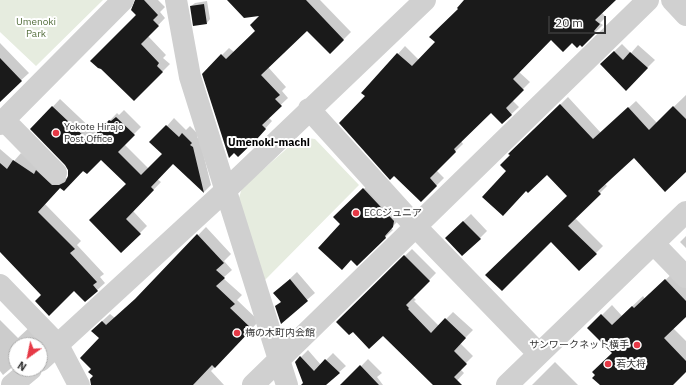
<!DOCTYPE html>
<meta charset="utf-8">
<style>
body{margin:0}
#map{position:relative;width:686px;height:385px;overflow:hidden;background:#fff;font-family:"IBM Plex Sans",sans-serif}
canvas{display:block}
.north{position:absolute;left:8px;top:337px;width:40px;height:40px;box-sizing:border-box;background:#fff;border:1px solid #adadad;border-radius:50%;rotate:213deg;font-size:11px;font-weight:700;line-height:16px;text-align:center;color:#333}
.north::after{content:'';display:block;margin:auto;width:14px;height:18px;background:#e63946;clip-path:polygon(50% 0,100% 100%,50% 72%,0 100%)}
.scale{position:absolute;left:548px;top:16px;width:58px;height:18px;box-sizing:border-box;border:2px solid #333;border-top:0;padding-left:5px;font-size:12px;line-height:14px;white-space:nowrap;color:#333;-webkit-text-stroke:3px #fff;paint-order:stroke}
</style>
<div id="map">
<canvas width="686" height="385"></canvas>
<div class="north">N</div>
<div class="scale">20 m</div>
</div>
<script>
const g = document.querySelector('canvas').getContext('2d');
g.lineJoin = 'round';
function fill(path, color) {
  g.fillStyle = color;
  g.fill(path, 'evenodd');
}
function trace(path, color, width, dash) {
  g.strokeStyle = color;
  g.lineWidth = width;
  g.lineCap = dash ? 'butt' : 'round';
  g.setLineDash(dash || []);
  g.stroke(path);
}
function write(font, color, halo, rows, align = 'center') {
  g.font = font + ' "IBM Plex Sans","Noto Sans JP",sans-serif';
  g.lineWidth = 4;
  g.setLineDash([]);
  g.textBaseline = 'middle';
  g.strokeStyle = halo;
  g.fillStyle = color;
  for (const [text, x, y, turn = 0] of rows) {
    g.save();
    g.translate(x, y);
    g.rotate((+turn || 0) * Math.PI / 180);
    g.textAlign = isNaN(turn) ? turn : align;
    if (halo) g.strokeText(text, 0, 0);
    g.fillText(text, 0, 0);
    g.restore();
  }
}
const green = new Path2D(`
 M0 0H103L36 66 0 32Z
 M300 137 315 139 359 185 263 282 237 204 242 188Z`);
const shadow = new Path2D(`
 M136 0H158L165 7 160 12 165 18 148 36 166 55 163 58 170 64 134 100Z
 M228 0H320L351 32 330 53 307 29 268 67 286 87 282 91 288 98 268 117 272 121 264 130 203 74 229 48 234 52 257 31 262 15Z
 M465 0H614L602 13 606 17 600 23 603 25 582 45 572 41 552 39 519 72 530 82 512 100 519 107 502 123 491 112 461 141 463 144 436 170 444 178 421 201 367 96 363 93 405 46 419 60 436 42Z
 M207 1 210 19 207 23 191 6 195 3Z
 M0 43 29 73 6 94 0 88Z
 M622 44 631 53 638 45 655 60 626 89 601 64Z
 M686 95V171L634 156 605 184 607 186 575 218 603 246 579 270 551 241 568 196 547 173 508 171 511 155 510 154 568 97 601 133 636 101 657 123Z
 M60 99 97 134 117 113 119 115 124 110 141 127 124 144 149 169 164 154 167 126 174 118 186 130 190 126 199 135 197 137 200 140 211 185 204 192 173 163 157 179 161 182 133 211 147 226 121 252 127 184 101 159 61 187 45 204 81 241 77 245 104 274 100 277 105 283 85 301 74 289 42 295 0 251V149L14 161 21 153 60 178H68L69 169 32 129Z
 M371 182 400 219 391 228 393 230 357 264 342 224 335 217Z
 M471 214 487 231 480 238 453 231Z
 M206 227 231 254 224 261 232 270 223 278 242 295 237 300 259 321 211 371 224 385H92L94 376 92 369 100 338V323L110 314 115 318 141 294Z
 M686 236V248L680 242Z
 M412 249 436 273 413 297 416 300 414 301 439 326 453 312 473 330 460 343 473 356 460 369 464 373 453 385H434L383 335 353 330 337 322Z
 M676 270 686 280V316L673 328 686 341V371L671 385H601L613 353 589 328 612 305 622 316 643 296 645 299Z
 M297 272 315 293 281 322 282 301 275 293Z
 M0 320 18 338 32 325 44 338 37 345H16V364L3 375 0 371Z
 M308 350 321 365 333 353 346 366 325 385H306L296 362Z
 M368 359 382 373 377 377 383 385H343Z
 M555 362 578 385H532Z`);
const building = new Path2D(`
 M135 0H144L158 15 153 20 159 26 141 44 159 63 157 66 163 72 134 101 101 69 98 68 90 61 136 15 131 10Z
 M227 0H306L344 40 330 54 307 31 261 75 280 95 275 99 282 106 262 125 266 129 257 139 238 157 234 153 229 158 202 74 221 54 226 59 255 31 250 25 259 16 244 18Z
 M464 0H616L595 20 600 24 594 31 596 33 582 47 580 45 577 48 572 43 563 52 551 40 513 79 524 90 506 108 512 115 502 124 491 113 454 149 456 152 430 178 437 186 421 202 394 176 390 180 339 123 365 96 361 93 397 53 412 66 435 42 429 37 458 9 457 8Z
 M204 4 207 24 193 26 190 6Z
 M614 51 623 60 630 52 648 68 626 91 600 64Z
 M0 58 22 81 0 102Z
 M560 104 593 139 628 107 649 130 673 106 686 119V172L665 192 634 158 598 191 601 194 568 226 597 254 579 271 551 242 502 291 485 275 567 196 547 175 528 193 526 191 503 216 482 197 506 171 500 165 510 155 508 154Z
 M52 106 89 141 109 120 111 121 116 117 135 135 118 152 141 175 162 154 149 142 166 125 179 137 182 133 192 143 190 145 193 147 204 193 173 164 151 187 154 190 126 219 141 234 121 253 89 220 126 184 101 160 87 174 83 171 64 191 60 188 38 212 75 249 70 253 97 282 93 285 98 291 85 302 74 291 49 316 35 301 41 295 0 252V163L7 169 13 160 34 174 36 170 52 185H59L65 182 68 176V170L65 165 30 129Z
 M363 188 394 221 393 227 385 236 386 238 357 266 351 260 342 270 318 248 340 224 333 217Z
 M463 221 481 239 462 256 445 238Z
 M197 234 224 263 216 270 225 278 216 286 235 304 230 308 252 329 215 368 212 365 193 385H91L90 379 93 376 88 372 91 369 80 358 99 338 91 331 102 321 106 325 135 299Z
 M404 255 430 281 406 305 409 308 408 309 431 333 445 318 466 338 454 351 467 364 454 377 462 385H433L383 336 369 349 353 332 349 335 336 322Z
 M290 279 308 301 281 324 275 306 281 302 273 293Z
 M665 279 686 301V317L664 338 686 361V372L673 385H600L592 378 595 375 592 372 612 353 587 328 601 314 612 325 632 306 634 308Z
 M300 356 314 371 325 359 340 373 326 385H301L303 383 295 362Z
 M360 365 379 385H340Z`);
const minor = new Path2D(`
 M176 0 190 77 287 385
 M672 0 686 15
 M309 109 416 227 538 353
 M4 120 56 173
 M0 124 123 0
 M654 244 686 277
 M0 285 58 345 79 385
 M40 361 226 190 425 0
 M12 385 31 369
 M253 385 648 0
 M507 385 686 212`);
const markers = [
 [56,133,4,"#e63946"],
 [356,213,4,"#e63946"],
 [237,333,4,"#e63946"],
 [637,345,4,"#e63946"],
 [608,364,4,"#e63946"]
];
const parkNames = [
 ["Umenoki",36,22],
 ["Park",36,34]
];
const poiNames = [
 ["Yokote Hirajo",64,127],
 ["Post Office",64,139],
 ["ECCジュニア",364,213],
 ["梅の木町内会館",245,333],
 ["サンワークネット横手",629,345,"right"],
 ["若大将",616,364]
];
const neighbourhoodNames = [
 ["Umenoki-machi",269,143]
];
fill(green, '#e6ecdf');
fill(shadow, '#0003');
fill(building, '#1a1a1a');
trace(minor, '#d0d0d0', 22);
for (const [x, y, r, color] of markers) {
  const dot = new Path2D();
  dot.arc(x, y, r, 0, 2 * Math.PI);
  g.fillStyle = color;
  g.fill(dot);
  trace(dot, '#fff', 1.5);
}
write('10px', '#56703f', '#fff', parkNames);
write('10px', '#333', '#fff', poiNames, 'left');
write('bold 11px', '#000', '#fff', neighbourhoodNames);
</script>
